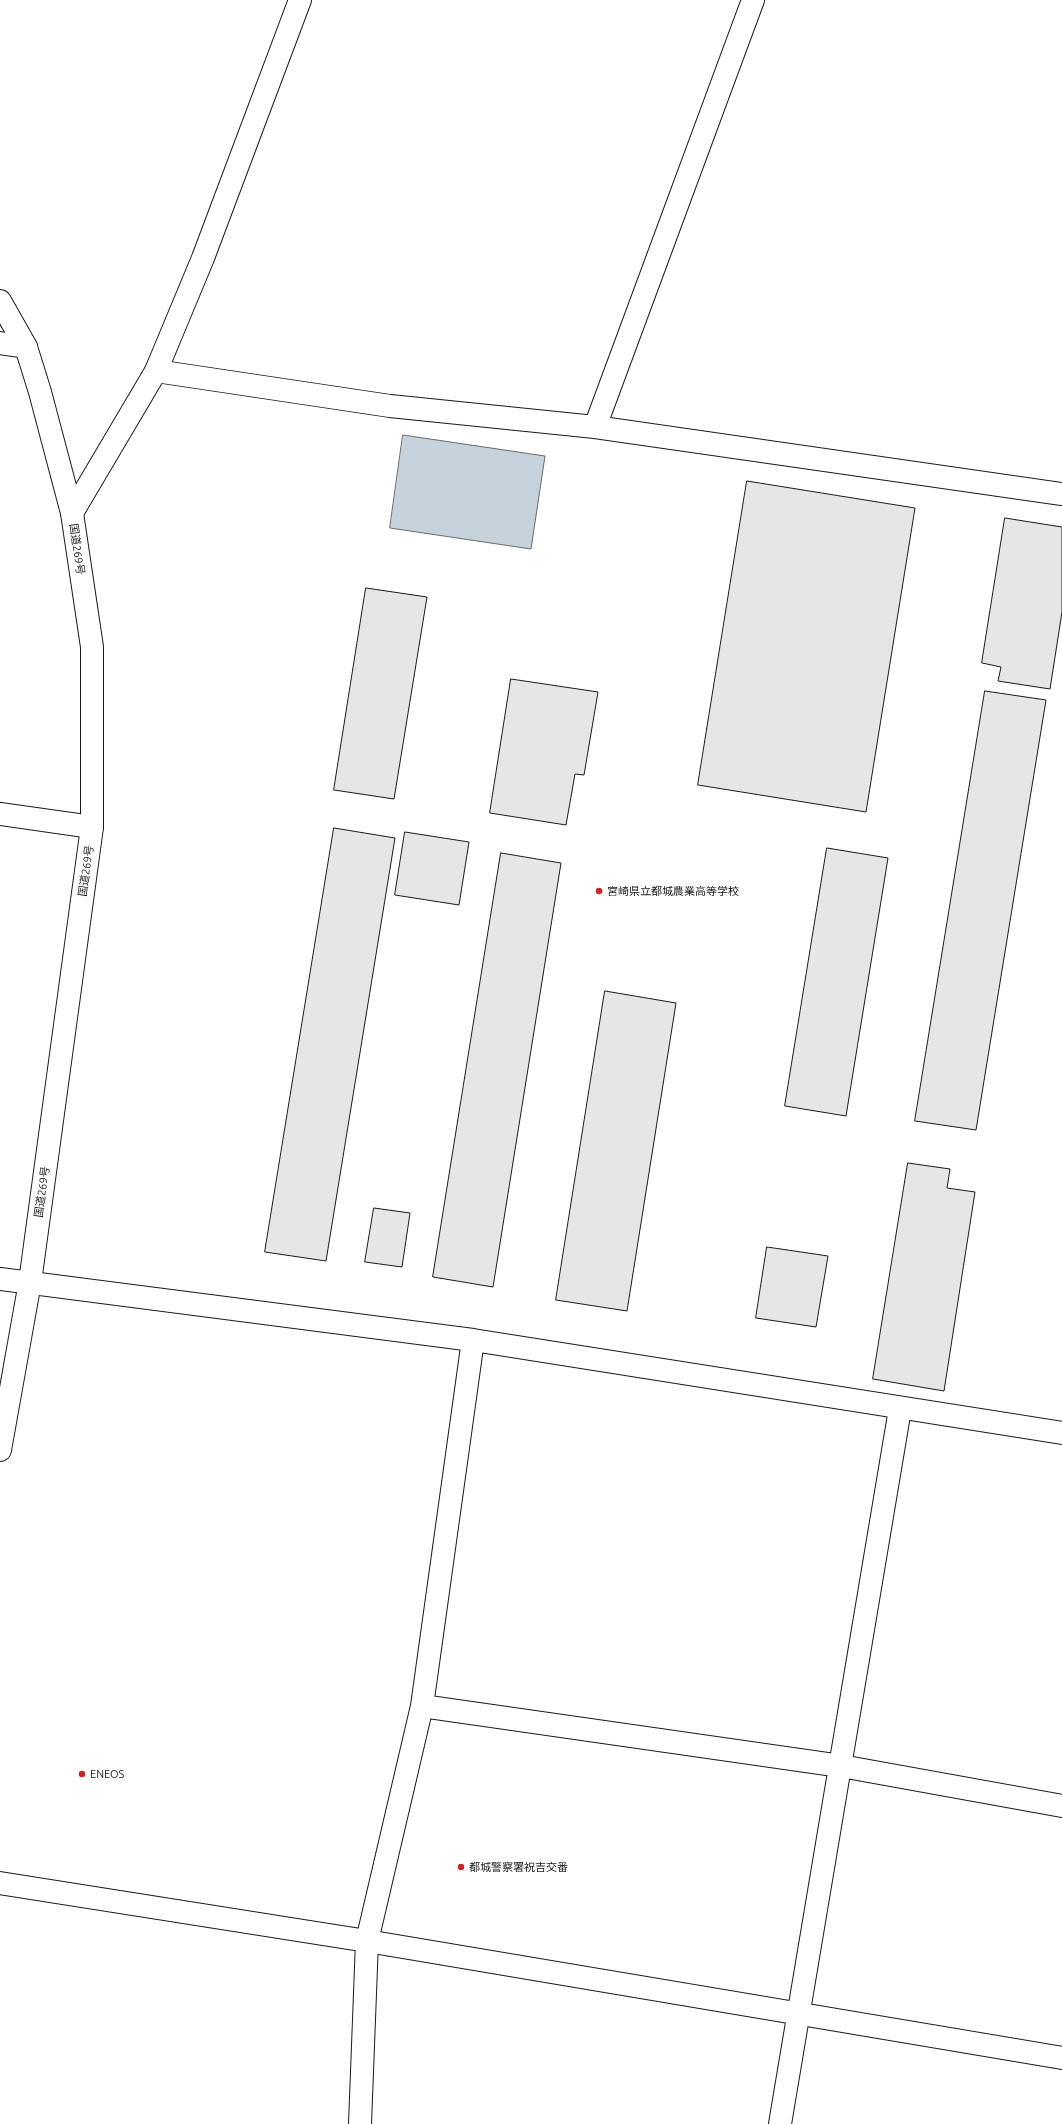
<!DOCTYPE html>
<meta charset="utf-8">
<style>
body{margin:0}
canvas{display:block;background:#fff}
</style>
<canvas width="1062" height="2124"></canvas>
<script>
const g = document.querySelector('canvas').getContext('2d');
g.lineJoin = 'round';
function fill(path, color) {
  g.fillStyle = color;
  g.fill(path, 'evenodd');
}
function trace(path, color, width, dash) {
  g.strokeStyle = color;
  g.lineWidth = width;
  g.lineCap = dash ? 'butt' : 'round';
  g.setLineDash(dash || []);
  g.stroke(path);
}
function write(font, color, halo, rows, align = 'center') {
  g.font = font + ' Ubuntu,"Noto Sans JP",sans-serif';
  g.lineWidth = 3;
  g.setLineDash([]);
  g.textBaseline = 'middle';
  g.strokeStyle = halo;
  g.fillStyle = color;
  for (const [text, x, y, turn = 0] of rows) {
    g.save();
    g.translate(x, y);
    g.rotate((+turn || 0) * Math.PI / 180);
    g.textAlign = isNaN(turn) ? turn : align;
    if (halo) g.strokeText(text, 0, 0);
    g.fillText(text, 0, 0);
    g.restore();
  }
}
const water = new Path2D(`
 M403 435 545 456 531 549 390 528Z`);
const building = new Path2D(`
 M747 481 915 508 866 812 698 785Z
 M1005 518 1062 527V612L1050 689 998 681 1001 667 982 663Z
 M366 588 427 597 394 799 334 790Z
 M511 679 598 692 584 775 575 774 566 825 490 813Z
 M985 691 1046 700 976 1130 915 1121Z
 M334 828 395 838 326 1261 265 1252Z
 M405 832 469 842 459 905 395 895Z
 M827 848 888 858 846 1116 785 1106Z
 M501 853 561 863 493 1287 433 1277Z
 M605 991 676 1003 627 1311 556 1300Z
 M908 1163 950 1169 947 1188 975 1192 944 1391 873 1379Z
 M374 1208 410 1213 402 1267 365 1262Z
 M767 1247 828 1256 816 1327 756 1318Z`);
const minor = new Path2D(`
 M0 343 26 347
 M156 371 390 406 595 427 1062 494
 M595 427 753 0
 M0 814 92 827
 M0 1279 473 1340 1062 1433
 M422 1706 841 1766 1062 1806
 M360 2124 367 1941 422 1706 473 1340
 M780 2124 900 1409`);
const tertiary = new Path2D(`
 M72 513 156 371 203 258 300 0
 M0 1883 367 1941 1062 2058`);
const trunk = new Path2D(`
 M0 301 26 347 40 392 72 513 92 647V827L30 1282 0 1450`);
const markers = [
 [599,891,4,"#c62828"],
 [82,1774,4,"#c62828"],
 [461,1867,4,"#c62828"]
];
const streetNames = [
 ["国道269号",77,549,82],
 ["国道269号",86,871,-82],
 ["国道269号",42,1192,-82]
];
const poiNames = [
 ["宮崎県立都城農業高等学校",607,891],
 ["ENEOS",90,1774],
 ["都城警察署祝吉交番",469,1867]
];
fill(water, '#c6d2dc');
trace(water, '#6a6a6a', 1);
fill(building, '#e6e6e6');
trace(building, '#1a1a1a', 1);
trace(minor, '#1a1a1a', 24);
trace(tertiary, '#1a1a1a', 24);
trace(trunk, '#1a1a1a', 24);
trace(minor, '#fff', 22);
trace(tertiary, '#fff', 22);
trace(trunk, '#fff', 22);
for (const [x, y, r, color] of markers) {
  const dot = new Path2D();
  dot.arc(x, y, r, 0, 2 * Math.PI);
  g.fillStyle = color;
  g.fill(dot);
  trace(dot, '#fff', 1.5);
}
write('11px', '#1a1a1a', '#fff', streetNames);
write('11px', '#1a1a1a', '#fff', poiNames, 'left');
</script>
